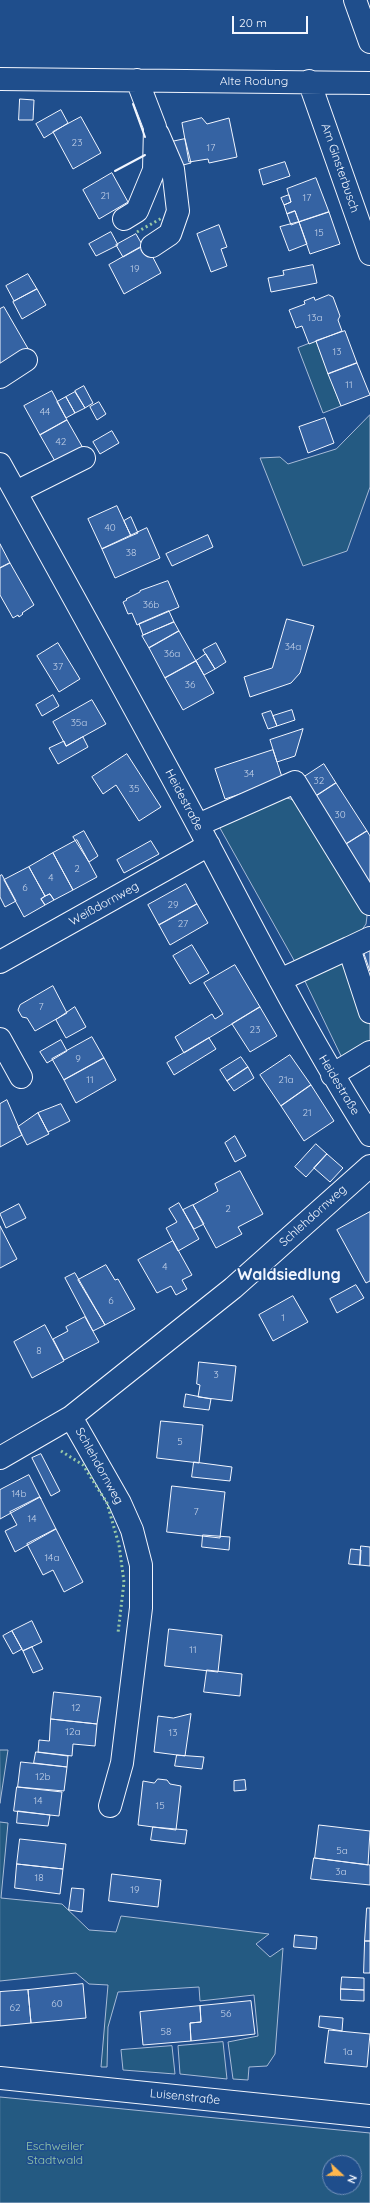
<!DOCTYPE html>
<meta charset="utf-8">
<style>
body{margin:0}
#map{position:relative;width:370px;height:2203px;overflow:hidden;background:#1f4e8c;font-family:Quicksand,sans-serif}
canvas{display:block}
.north{position:absolute;left:322px;top:2155px;width:40px;height:40px;box-sizing:border-box;background:#1f4e8c;border:1px solid #7391ba;border-radius:50%;rotate:112deg;font-size:11px;font-weight:700;line-height:16px;text-align:center;color:#f2f6ff}
.north::after{content:'';display:block;margin:auto;width:14px;height:18px;background:#ffb74d;clip-path:polygon(50% 0,100% 100%,50% 72%,0 100%)}
.scale{position:absolute;left:232px;top:16px;width:76px;height:18px;box-sizing:border-box;border:2px solid #f2f6ff;border-top:0;padding-left:5px;font-size:12px;line-height:14px;white-space:nowrap;color:#f2f6ff;-webkit-text-stroke:3px #1f4e8c;paint-order:stroke}
</style>
<div id="map">
<canvas width="370" height="2203"></canvas>
<div class="north">N</div>
<div class="scale">20 m</div>
</div>
<script>
const g = document.querySelector('canvas').getContext('2d');
g.lineJoin = 'round';
function fill(path, color) {
  g.fillStyle = color;
  g.fill(path, 'evenodd');
}
function trace(path, color, width, dash) {
  g.strokeStyle = color;
  g.lineWidth = width;
  g.lineCap = dash ? 'butt' : 'round';
  g.setLineDash(dash || []);
  g.stroke(path);
}
function write(font, color, halo, rows, align = 'center') {
  g.font = font + ' Quicksand,sans-serif';
  g.lineWidth = 3;
  g.setLineDash([]);
  g.textBaseline = 'middle';
  g.strokeStyle = halo;
  g.fillStyle = color;
  for (const [text, x, y, turn = 0] of rows) {
    g.save();
    g.translate(x, y);
    g.rotate((+turn || 0) * Math.PI / 180);
    g.textAlign = isNaN(turn) ? turn : align;
    if (halo) g.strokeText(text, 0, 0);
    g.fillText(text, 0, 0);
    g.restore();
  }
}
const green = new Path2D(`
 M316 341 341 406 323 413 298 348Z
 M370 415V487L347 551 303 566 260 458 280 457 288 464 336 449Z
 M281 797 291 799 297 804 367 916 366 924 361 931 295 962 216 821Z
 M335 959 350 966 370 1025V1042L342 1058 302 975Z
 M0 1750H8L0 1803Z
 M0 1822 8 1823 1 1898 62 1904 89 1930 116 1932 121 1916 269 1934 256 1944 270 1957 283 1948 275 2054 267 2066 249 2067 248 2080 233 2079 228 2042 258 2036 254 1995 200 2001 199 1987 118 1992 108 2027 107 2067H101L108 1985 89 1984 76 1973 0 1981Z
 M223 2042 227 2079 180 2074 178 2046Z
 M172 2046 175 2074 123 2070 121 2050Z
 M0 2097 370 2133V2203H0ZM330 2163H354V2187H330Z`);
const building = new Path2D(`
 M20 99 34 100 33 120H19Z
 M61 110 68 123 44 138 36 124Z
 M81 117 101 153 73 169 53 132Z
 M202 118 207 124 229 118 237 157 209 163 208 159 189 162 182 123Z
 M185 139 191 163 179 166 171 142Z
 M285 162 290 176 263 185 259 170Z
 M112 173 128 202 99 219 83 190Z
 M316 178 329 212 299 222 295 211 287 214 284 205 291 202 287 189Z
 M289 195 291 202 284 205 281 198Z
 M295 211 299 222 291 225 287 214Z
 M329 212 340 244 310 254 299 222Z
 M299 222 307 244 289 251 280 227Z
 M219 225 227 247 221 249 227 266 211 272 197 234Z
 M111 232 118 245 96 256 89 244Z
 M136 234 143 246 123 257 116 245Z
 M146 244 161 273 124 294 109 265Z
 M313 265 317 283 271 292 268 278 284 275 283 271Z
 M28 274 37 289 14 301 6 286Z
 M37 289 46 305 22 319 13 302Z
 M329 295 333 297 340 316 338 320 342 331 309 344 302 326 296 328 289 310 305 304 304 301 314 297 315 300Z
 M4 307 30 352 0 365V309Z
 M345 331 357 363 328 374 316 341Z
 M357 363 370 395 341 406 328 374Z
 M84 386 93 403 85 408 75 391Z
 M52 391 67 420 40 435 24 406Z
 M75 392 85 408 75 413 66 397Z
 M66 397 75 413 66 418 57 402Z
 M99 402 106 414 97 420 90 407Z
 M325 418 334 443 308 453 299 427Z
 M67 420 83 448 56 463 40 435Z
 M112 431 119 443 100 454 93 442Z
 M117 506 131 536 102 549 88 519Z
 M131 517 138 533 131 536 124 521Z
 M147 528 160 558 115 578 102 549Z
 M208 535 213 547 172 566 166 554Z
 M0 544 10 563 0 568Z
 M10 563 34 605 22 613 23 614 19 617 18 615 13 618 0 595V568Z
 M168 581 179 607 137 625 132 613 128 614 123 602 127 600 126 599 140 592V591Z
 M169 611 174 622 143 635 139 624Z
 M287 619 314 626 300 673 291 683 250 697 244 677 272 668Z
 M174 622 179 631 149 648 142 636Z
 M179 631 196 661 165 678 149 648Z
 M58 643 80 679 59 692 37 656Z
 M216 643 226 662 215 669 203 650Z
 M206 654 215 669 204 675 196 661Z
 M196 661 214 693 183 710 165 678Z
 M53 695 59 706 42 716 36 705Z
 M92 700 106 724 66 746 53 722Z
 M292 710 295 720 277 726 273 716Z
 M271 711 277 726 268 729 262 714Z
 M303 729 295 756 277 762 270 740Z
 M83 737 88 747 58 764 49 748 64 741 66 746Z
 M273 750 283 780 225 799 215 769Z
 M127 754 161 807 139 821 116 785 103 794 92 777Z
 M324 764 336 783 313 798 301 779Z
 M336 783 367 831 343 846 313 798Z
 M84 831 98 856 89 862 73 837Z
 M367 831 370 836V890L343 846Z
 M77 840 97 877 73 890 53 853Z
 M151 841 159 854 124 873 117 860Z
 M53 853 73 890 54 900 50 894 45 896 29 867Z
 M29 867 45 896 41 899 45 905 24 917 4 880Z
 M2 875 16 901 5 907 0 897V876Z
 M186 884 197 904 159 925 148 905Z
 M50 894 54 900 45 905 41 899Z
 M197 904 208 923 170 945 159 925Z
 M192 945 209 973 190 984 173 956Z
 M370 948V971L363 951Z
 M235 965 260 1007 184 1053 175 1037 212 1014 215 1019 223 1014 204 983Z
 M53 986 67 1013 35 1031 27 1018 22 1017 18 1010 20 1005Z
 M75 1007 86 1027 66 1038 56 1020Z
 M260 1007 277 1036 250 1052 232 1024Z
 M92 1037 104 1058 64 1080 52 1059Z
 M209 1038 216 1049 174 1075 167 1063Z
 M61 1040 67 1051 47 1063 40 1052Z
 M290 1055 311 1085 281 1106 260 1075Z
 M241 1057 248 1067 227 1081 220 1070Z
 M104 1058 116 1080 76 1103 64 1080Z
 M248 1067 254 1078 234 1091 227 1081Z
 M311 1085 334 1121 304 1141 281 1106Z
 M7 1100 22 1135 0 1147V1104Z
 M61 1104 70 1121 48 1132 38 1113Z
 M38 1113 49 1134 27 1145 18 1127Z
 M235 1136 246 1156 235 1162 225 1143Z
 M316 1144 327 1154 306 1177 295 1167Z
 M327 1154 343 1168 330 1182 314 1168Z
 M240 1171 263 1214 238 1227 242 1234 216 1248 193 1205 218 1191 215 1184Z
 M179 1203 199 1239 178 1251 166 1228 177 1222 169 1209Z
 M19 1204 26 1218 6 1228 0 1214Z
 M193 1205 204 1224 194 1229 183 1210Z
 M370 1212V1281L366 1283 337 1230Z
 M0 1226 17 1259 0 1268Z
 M173 1241 192 1275 182 1280 187 1289 176 1295 171 1286 157 1293 138 1260Z
 M106 1265 115 1280 118 1279 135 1309 105 1325 78 1280Z
 M75 1273 105 1325 93 1331 65 1278Z
 M356 1285 364 1298 337 1313 330 1299Z
 M293 1296 308 1322 273 1341 259 1315Z
 M85 1317 99 1342 64 1360 53 1339 68 1331 66 1327Z
 M45 1325 64 1361 32 1378 14 1342Z
 M199 1362 236 1366 232 1401 198 1397 200 1385 197 1384Z
 M186 1394 211 1399 209 1410 184 1407Z
 M161 1421 203 1425 199 1463 157 1458Z
 M41 1454 60 1491 51 1496 32 1458Z
 M194 1462 232 1467 230 1481 192 1477Z
 M29 1475 41 1499 40 1497 0 1519V1490Z
 M172 1486 225 1492 220 1538 167 1532Z
 M40 1497 56 1529 15 1552 5 1531 17 1525 10 1512Z
 M56 1529 83 1582 64 1592 53 1570 43 1575 27 1544Z
 M203 1535 230 1537 229 1550 202 1547Z
 M361 1546 370 1547V1566L360 1565Z
 M351 1549 361 1550 360 1565 349 1564Z
 M32 1621 42 1642 23 1651 12 1631Z
 M169 1629 222 1635 218 1672 165 1666Z
 M12 1631 22 1649 13 1654 3 1636Z
 M32 1647 43 1669 33 1673 23 1651Z
 M207 1670 242 1674 240 1696 204 1692Z
 M54 1692 101 1697 97 1724 51 1719Z
 M191 1714 185 1756 154 1752 158 1716 173 1718Z
 M51 1719 97 1724 95 1746 73 1744 72 1756 38 1752 39 1740 49 1741Z
 M36 1752 68 1756 67 1767 34 1763Z
 M177 1755 204 1757 202 1769 175 1766Z
 M21 1762 67 1767 64 1791 18 1787Z
 M158 1779 167 1780 170 1784 181 1786 176 1830 138 1825 143 1781 154 1783Z
 M245 1780 246 1790 234 1791V1781Z
 M17 1787 62 1792 59 1816 14 1811Z
 M18 1811 50 1815 48 1826 17 1823Z
 M319 1825 370 1831 368 1865 315 1858Z
 M153 1827 187 1830 185 1844 151 1840Z
 M20 1839 66 1844 63 1869 17 1864Z
 M314 1858 370 1865V1885L311 1879Z
 M17 1864 63 1869 60 1894 15 1888Z
 M112 1874 161 1880 158 1907 109 1901Z
 M72 1888 84 1889 82 1912 69 1910Z
 M367 1908H370V1941H365Z
 M295 1935 317 1937 316 1949 294 1947Z
 M365 1941H370V1973H364Z
 M342 1977 364 1978V1990L341 1989Z
 M83 1984 86 2018 31 2023 28 1990Z
 M341 1989 364 1990V2001L341 2000Z
 M28 1990 31 2023 0 2026V1992Z
 M251 2001 255 2034 191 2041 190 2023 201 2022 200 2006Z
 M200 2006 201 2022 190 2023 191 2041 143 2045 140 2012Z
 M320 2016 343 2018 342 2031 319 2027Z
 M329 2030 370 2034 367 2067 325 2063Z`);
const minor = new Path2D(`
 M355 0 370 42
 M0 79 370 83
 M309 81 370 254
 M124 219 137 211 154 170 155 127 137 80
 M152 246 170 234 178 211 173 169 158 134
 M0 377 26 360
 M0 464C67 585 134 706 200 829 255 932 307 1036 370 1135
 M16 492 84 458
 M198 825 295 782 370 904
 M370 938 349 948 370 1012
 M0 962 209 845
 M280 980 349 948
 M0 1039 21 1077
 M332 1075 370 1052
 M71 1417 120 1503 132 1530 141 1565V1608L122 1763 110 1806
 M0 1458 71 1417 233 1288 370 1166
 M0 2078 370 2116`);
const hedge = new Path2D(`
 M137 232 162 218
 M61 1451 83 1465 107 1503 119 1545 124 1582 118 1633`);
const wall = new Path2D(`
 M133 104 145 137
 M115 171 145 155`);
const numberNames = [
 ["23",77,143],
 ["17",211,148],
 ["21",105,196],
 ["17",307,198],
 ["15",319,233],
 ["19",135,269],
 ["13a",315,318],
 ["13",337,352],
 ["11",349,385],
 ["44",45,412],
 ["42",61,442],
 ["40",110,528],
 ["38",131,553],
 ["36b",151,605],
 ["34a",293,647],
 ["36a",172,654],
 ["37",58,667],
 ["36",190,685],
 ["35a",79,723],
 ["34",249,774],
 ["32",319,781],
 ["35",134,789],
 ["30",340,815],
 ["2",77,869],
 ["4",51,878],
 ["6",25,888],
 ["29",173,905],
 ["27",183,924],
 ["7",41,1007],
 ["23",255,1030],
 ["9",78,1059],
 ["11",90,1080],
 ["21a",286,1080],
 ["21",307,1113],
 ["2",228,1209],
 ["4",165,1267],
 ["6",111,1301],
 ["1",283,1318],
 ["8",39,1351],
 ["3",216,1375],
 ["5",180,1442],
 ["14b",19,1494],
 ["7",196,1512],
 ["14",32,1519],
 ["14a",52,1558],
 ["11",193,1650],
 ["12",76,1708],
 ["12a",73,1732],
 ["13",173,1733],
 ["12b",43,1777],
 ["14",38,1801],
 ["15",160,1806],
 ["5a",342,1851],
 ["3a",341,1872],
 ["18",39,1878],
 ["19",135,1890],
 ["60",57,2004],
 ["62",15,2008],
 ["56",226,2014],
 ["58",166,2032],
 ["1a",348,2052]
];
const streetNames = [
 ["Alte Rodung",254,81],
 ["Am Ginsterbusch",340,168,71],
 ["Heidestraße",184,800,62],
 ["Weißdornweg",104,904,-29],
 ["Heidestraße",339,1085,59],
 ["Schlehdornweg",313,1216,-42],
 ["Schlehdornweg",99,1466,61],
 ["Luisenstraße",185,2097,6]
];
const parkNames = [
 ["Eschweiler",55,2146],
 ["Stadtwald",55,2160]
];
const districtNames = [
 ["Waldsiedlung",289,1275]
];
fill(green, '#245a82');
trace(green, '#a8bbd7', 1);
fill(building, '#3563a3');
trace(building, '#f2f6ff', 1);
trace(minor, '#f2f6ff', 24);
trace(minor, '#1f4e8c', 22);
trace(hedge, '#97c8a6', 3, [2, 3]);
trace(wall, '#f2f6ff', 2);
write('10px', '#c3d1e8', null, numberNames);
write('12px', '#f2f6ff', '#1f4e8c', streetNames);
write('12px', '#97c8a6', '#1f4e8c', parkNames);
write('bold 16px', '#f2f6ff', '#1f4e8c', districtNames);
</script>
